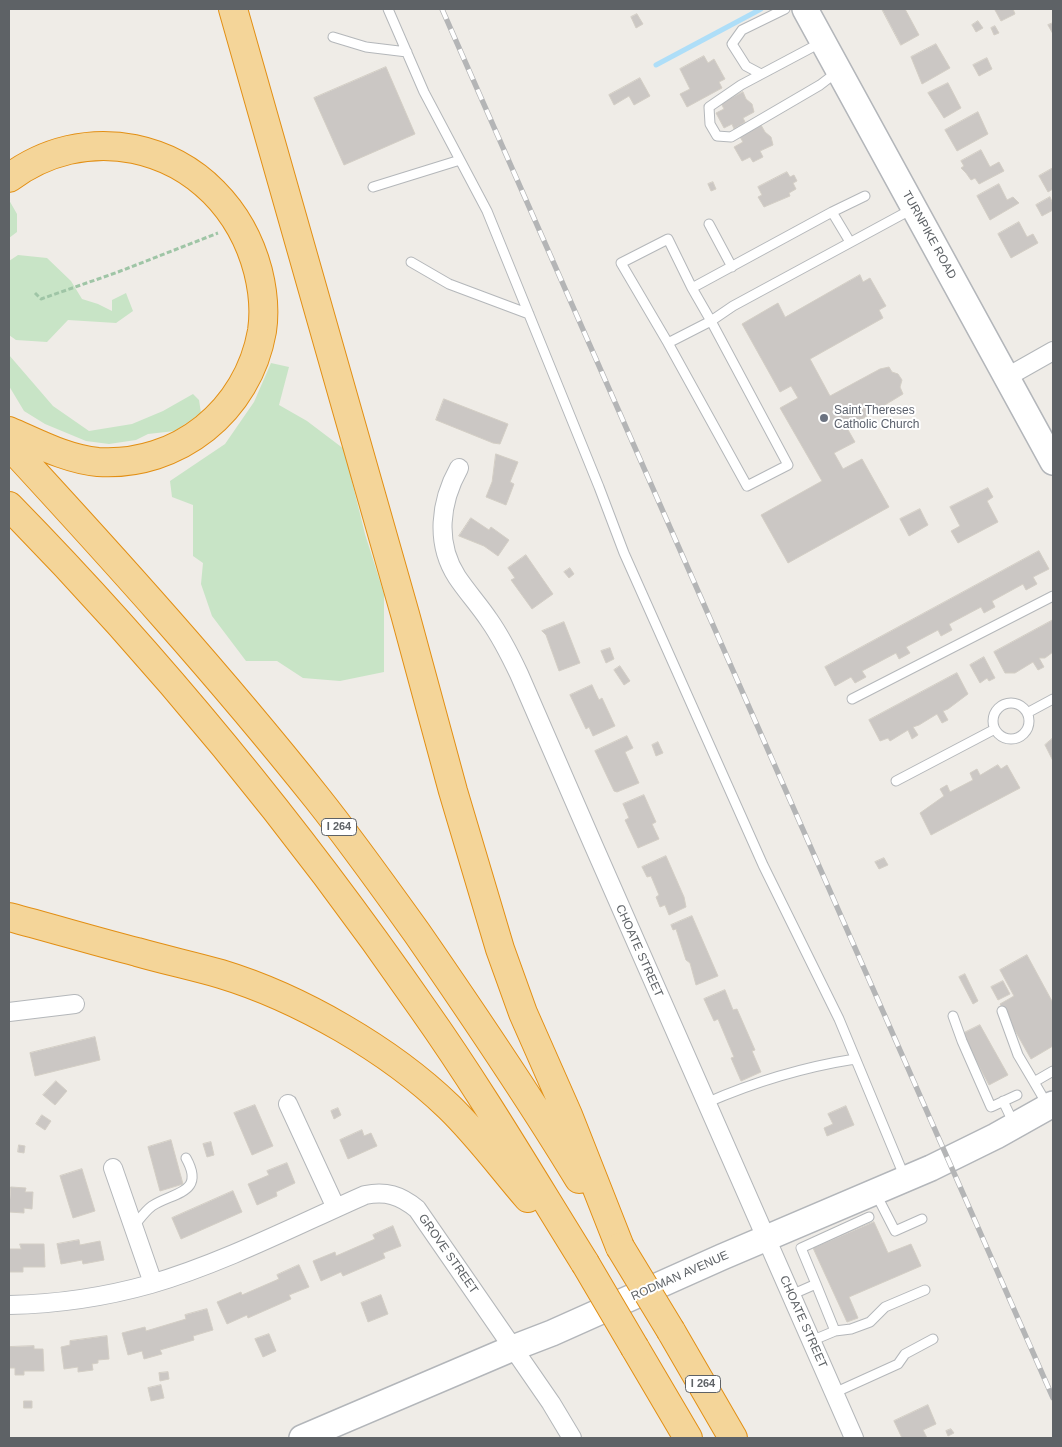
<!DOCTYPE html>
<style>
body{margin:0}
#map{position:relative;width:1062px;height:1447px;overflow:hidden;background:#efece7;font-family:Arial,sans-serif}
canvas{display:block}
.frame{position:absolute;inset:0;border:10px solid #5e6266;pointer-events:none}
</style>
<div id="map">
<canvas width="1062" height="1447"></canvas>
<div class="frame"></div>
</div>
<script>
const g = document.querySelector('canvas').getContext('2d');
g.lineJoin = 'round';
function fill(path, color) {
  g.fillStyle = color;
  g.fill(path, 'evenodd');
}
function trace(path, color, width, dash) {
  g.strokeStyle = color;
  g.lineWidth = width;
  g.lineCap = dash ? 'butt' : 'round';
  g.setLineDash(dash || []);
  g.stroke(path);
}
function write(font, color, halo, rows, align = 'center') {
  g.font = font + ' Arial,sans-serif';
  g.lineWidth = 4;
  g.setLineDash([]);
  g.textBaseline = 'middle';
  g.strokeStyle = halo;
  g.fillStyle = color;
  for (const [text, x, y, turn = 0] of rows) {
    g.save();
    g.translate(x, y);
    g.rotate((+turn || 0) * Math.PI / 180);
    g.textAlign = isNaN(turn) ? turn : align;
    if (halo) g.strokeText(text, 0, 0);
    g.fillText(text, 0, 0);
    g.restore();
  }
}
const green = new Path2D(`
 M9 200 17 214V232L9 238Z
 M18 255 47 258 71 281 82 299 98 304 112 311V300L126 293 133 311 116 323 68 320 47 342 16 340 9 335V261Z
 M9 355 53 406 89 431 132 424 163 411 193 394 199 400 201 413 175 431 148 434 136 440 109 444 86 441 45 424 24 411 9 386Z
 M271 363 289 367 279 405 307 421 344 449 365 534 384 594V672L340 681 303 678 277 661H246L212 616 201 584 203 563 193 556V505L172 497 170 481 225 444 254 402Z`);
const stream = new Path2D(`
 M656 65 761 9`);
const building = new Path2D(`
 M882 9H905L919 35 901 45Z
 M997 9H1013L1015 14 1001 21 995 10Z
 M637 14 643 24 636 28 631 17Z
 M978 21 983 28 976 32 972 25Z
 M1053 23V34L1048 25Z
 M995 26 999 33 994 35 991 28Z
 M936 44 950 68 922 84 911 57Z
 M704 56 708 63 714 59 725 79 719 82 722 88 687 107 680 94 690 89 680 69Z
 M987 58 992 69 979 76 973 65Z
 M386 67 415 134 344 165 314 98Z
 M640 78 650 96 634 105 629 96 614 105 609 95Z
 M948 83 961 108 944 118 928 93Z
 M743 92 746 99 752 104 754 112 743 118 745 122 734 129 732 124 724 128 716 113 724 109 721 103Z
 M978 112 988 134 957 151 945 130Z
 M761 125 765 132 771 137 773 145 760 151 763 157 753 162 750 157 742 161 734 147 743 142 740 137Z
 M981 150 990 167 999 162 1004 171 979 184 975 178 971 180 966 173 961 168 964 166 961 161Z
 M1053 168V189L1048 192 1039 176Z
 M787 172 790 177 794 175 797 181 793 183 796 189 789 193 790 196 764 207 758 197 762 195 758 187Z
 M713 182 716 189 711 191 708 184Z
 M999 184 1007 200 1013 197 1019 203 990 220 977 196Z
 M1050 197 1053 204V210L1042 216 1036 205Z
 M1019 222 1027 237 1033 234 1038 243 1011 258 998 234Z
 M860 275 863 282 870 278 886 306 879 310 883 318 810 359 830 396 880 369 889 367 892 372 898 374 902 380 900 387 903 394 847 428 855 442 834 453 843 469 862 459 889 507 788 563 761 515 822 481 780 408 798 398 791 386 780 392 742 324 778 303 785 317Z
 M444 399 508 424 500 444 493 443 436 420Z
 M496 454 518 462 510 482 514 484 506 505 486 497 492 482Z
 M988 488 993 497 987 501 998 522 958 543 951 531 960 526 950 507Z
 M920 509 928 525 909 536 900 519Z
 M471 518 489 530 491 527 509 540 498 556 484 546 459 536Z
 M1039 551 1049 569 1033 577 1037 584 1026 590 1023 584 992 601 995 607 984 613 981 607 949 624 952 630 941 636 938 630 906 647 910 653 899 659 896 653 862 671 866 677 855 683 851 677 835 686 825 667Z
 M526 555 553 594 532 609 511 580 515 578 508 568Z
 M570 568 574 574 569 578 564 572Z
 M1053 620V652L1045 658H1039L1044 667 1038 670 1033 662 1015 673H1005L994 652Z
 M564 622 580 663 559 671 546 635 542 631Z
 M610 648 614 659 606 663 601 651Z
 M984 657 995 678 989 681 987 678 980 683 970 665Z
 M620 666 630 681 624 685 614 670Z
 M957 673 968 694 948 709 943 711 948 720 942 723 937 714 919 725 913 727 918 735 912 739 908 730 890 741 888 738 880 741 869 720Z
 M592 685 599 700 602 698 615 726 593 736 589 727 586 729 570 695Z
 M627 736 633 748 625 752 639 783 617 792 614 791 595 751Z
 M1053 738V761L1045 745Z
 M658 742 663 753 656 756 652 745Z
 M998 765 1001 769 1007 765 1020 788 931 835 920 813 944 796 940 789 947 785 950 792 973 780 970 773 977 769 980 775Z
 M644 795 656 822 652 824 659 839 638 848 625 820 629 818 623 804Z
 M666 856 684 897 686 907 669 915 665 905 660 907 656 897 659 895 651 876 647 877 642 867Z
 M884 858 888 865 879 869 875 862Z
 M692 916 718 976 696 985 690 963 686 960 676 929 673 930 671 925Z
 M1027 955 1053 1003V1046L1031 1059 1000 1004 1014 996 1000 970Z
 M965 974 978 1001 973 1004 959 977Z
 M1003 981 1010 994 998 1000 991 987Z
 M725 990 733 1010 737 1009 755 1050 752 1051 761 1072 741 1081 731 1058 734 1057 718 1019 714 1021 704 999Z
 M980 1025 1008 1075 989 1085 962 1034Z
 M95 1037 100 1060 35 1076 30 1053Z
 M56 1081 67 1091 55 1105 43 1095Z
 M255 1105 273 1146 252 1155 234 1113Z
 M846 1106 854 1125 827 1136 824 1128 833 1124 828 1114Z
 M338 1108 341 1115 334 1119 331 1111Z
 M42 1115 51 1121 45 1130 36 1124Z
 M362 1130 364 1136 371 1133 377 1146 348 1159 340 1140Z
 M171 1140 183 1184 160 1191 148 1147Z
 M211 1142 214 1155 207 1157 203 1144Z
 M19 1145 25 1146 24 1153 18 1152Z
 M287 1163 295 1183 276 1192 277 1196 257 1205 248 1184 269 1175 267 1171Z
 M82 1169 95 1211 73 1218 60 1176Z
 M11 1187 26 1188 25 1192H33L32 1209 24 1208V1213L9 1212Z
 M233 1191 242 1212 181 1239 172 1218Z
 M874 1222 888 1253 911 1244 921 1266 849 1297 858 1318 847 1322 813 1248Z
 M393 1226 401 1246 383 1253 385 1258 343 1276 341 1272 321 1281 313 1261 335 1252 336 1256 375 1239 373 1235Z
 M79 1240 80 1245 100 1241 104 1260 83 1264 82 1260 61 1264 57 1244Z
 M20 1244H44L45 1267H23V1272H9V1249H21Z
 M299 1265 309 1287 289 1295 291 1299 248 1318 247 1315 227 1324 217 1302 241 1292 242 1295 279 1279 277 1275Z
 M381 1295 388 1314 368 1322 361 1303Z
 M207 1309 213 1330 193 1336 194 1340 160 1350 162 1354 144 1359 142 1351 128 1355 122 1333 145 1327 146 1331 186 1319 185 1315Z
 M269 1334 276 1351 263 1357 255 1339Z
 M107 1336 109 1359 98 1360V1363L92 1364 93 1370 78 1372V1367L64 1369 61 1347 70 1345V1341Z
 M34 1346V1349H43L44 1371H24V1375H15V1368H9V1347Z
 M168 1372 169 1379 160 1381 159 1373Z
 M161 1385 164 1398 151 1401 148 1388Z
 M24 1401H32V1408H24Z
 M928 1405 936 1424 923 1430 927 1438H902L894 1421Z
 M951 1429 954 1433 948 1436 946 1431Z`);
const path = new Path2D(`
 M35 293 41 299 118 272 218 233`);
const lane = new Path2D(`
 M388 9 424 92 487 211 599 487 624 553 763 865 839 1019 905 1178
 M333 37 366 47 407 52
 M822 42 741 85 709 107 710 124 717 136 731 137 820 85 837 72
 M761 74 746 66 732 44 742 30 785 9
 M373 187 460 160
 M832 212 850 242
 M709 224 732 267
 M411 262 449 284 529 314
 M692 288 668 239 621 263 668 343 747 486 788 465 711 321 733 306 914 208
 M668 343 711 321 692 288 832 212 865 196
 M852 699 1053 596
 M993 721a18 18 0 1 1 36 0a18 18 0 1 1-36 0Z
 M1027 713 1053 699
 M896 781 995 729
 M1002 1011 1018 1055 1034 1082
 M953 1016 962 1041 991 1107 1017 1095
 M1003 1101 1014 1124
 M706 1103C754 1082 804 1067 855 1059
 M1048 1106 1034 1082 1053 1071
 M876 1194 895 1231 922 1219
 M133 1227C139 1220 145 1211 152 1206 173 1192 206 1194 186 1158
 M816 1284 835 1331
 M791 1295 816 1284 801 1248 869 1217
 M811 1341 835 1331 851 1329 870 1322 885 1307 925 1290
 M834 1393 898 1364 905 1354 933 1339`);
const street = new Path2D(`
 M1007 377 1053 351
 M459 468C440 502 435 543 457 577 467 592 479 605 489 620 501 637 510 655 519 674L592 842 854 1438
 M9 1012 75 1004
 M288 1104 336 1208
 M113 1168 153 1283
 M9 1305C57 1304 105 1297 151 1284 223 1263 297 1225 365 1195 386 1191 400 1195 417 1209L551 1403 572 1438`);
const secondary = new Path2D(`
 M805 9 1053 462
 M302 1438 513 1348 552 1333 722 1257 931 1168 996 1136 1053 1104`);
const highway = new Path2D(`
 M233 9 405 614 453 791 500 949 523 1013 568 1115 620 1247
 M9 178C45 151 90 140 134 149 197 162 242 210 258 271 263 291 265 311 262 331 248 411 178 467 98 462 66 459 37 443 9 431
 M9 445C115 560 219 675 317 798 352 842 384 887 417 933 473 1014 528 1095 579 1179
 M9 506C161 661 299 830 423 1009 481 1091 532 1178 585 1263
 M9 917C51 928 94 941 137 952 165 960 193 966 221 974 300 998 390 1050 449 1107 478 1135 502 1168 528 1198
 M671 1331 733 1438
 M635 1348 688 1438`);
const rail = new Path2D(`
 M442 9 1053 1398`);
const highwayBridge = new Path2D(`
 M620 1247 671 1331
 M585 1263 635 1348`);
const markers = [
 [824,418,5,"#6b7280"]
];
const shields = [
 [339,827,35],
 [703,1384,35]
];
const shieldNames = [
 ["I 264",339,827],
 ["I 264",703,1384]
];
const streetNames = [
 ["TURNPIKE ROAD",929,235,61],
 ["CHOATE STREET",639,951,66],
 ["GROVE STREET",448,1254,55],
 ["RODMAN AVENUE",680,1276,-24],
 ["CHOATE STREET",803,1322,66]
];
const worshipNames = [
 ["Saint Thereses",834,411],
 ["Catholic Church",834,425]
];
fill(green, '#c8e4c6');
trace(stream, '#aedef8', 5);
fill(building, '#cbc7c4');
trace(building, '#d3cec5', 1);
trace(lane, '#b4b7ba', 11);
trace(street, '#b4b7ba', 20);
trace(secondary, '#b3b6ba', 28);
trace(highway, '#e28f14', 30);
trace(path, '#9fc5a6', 3, [5, 2.5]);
trace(lane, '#fff', 9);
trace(street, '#fff', 18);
trace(secondary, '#fff', 25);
trace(highway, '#f4d599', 28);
trace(rail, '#b4b5b6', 5.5);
trace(rail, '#fff', 4, [11]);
trace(highwayBridge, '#e28f14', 30, []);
trace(highwayBridge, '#f4d599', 28);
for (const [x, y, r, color] of markers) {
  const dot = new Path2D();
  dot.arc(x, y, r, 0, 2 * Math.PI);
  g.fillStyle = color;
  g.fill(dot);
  trace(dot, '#fff', 2);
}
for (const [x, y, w] of shields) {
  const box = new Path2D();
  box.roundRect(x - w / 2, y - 8.5, w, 17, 4);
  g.fillStyle = '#fff';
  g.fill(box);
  trace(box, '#5e6266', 1);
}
write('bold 11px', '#5e6266', null, shieldNames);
write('12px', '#5e6266', '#fff', streetNames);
write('12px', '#5b616d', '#fff', worshipNames, 'left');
</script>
